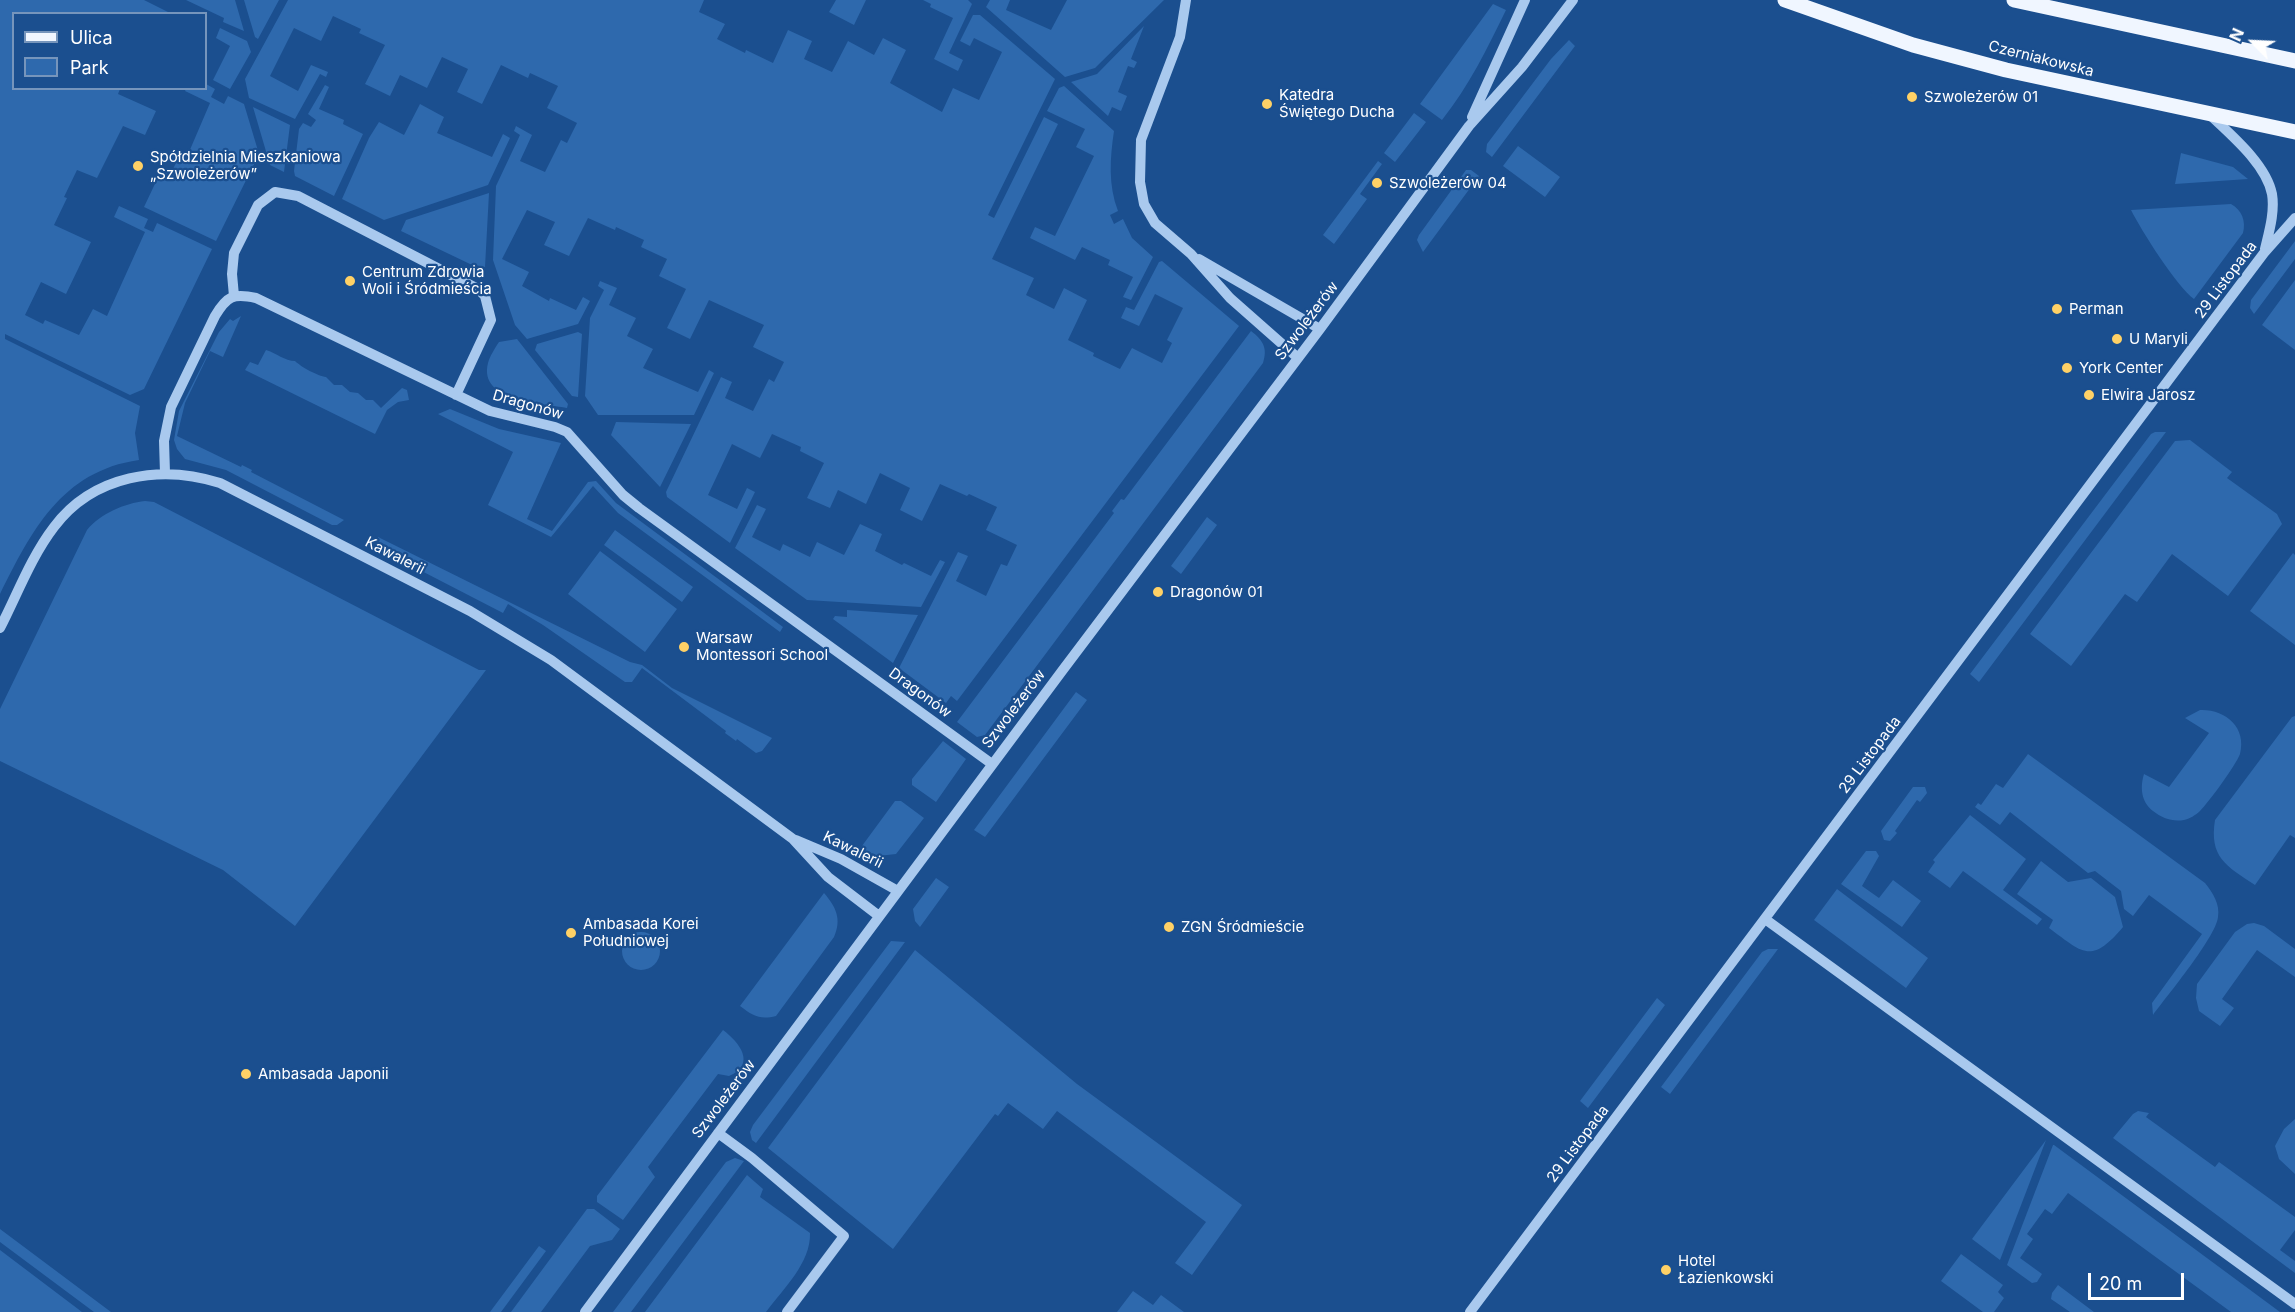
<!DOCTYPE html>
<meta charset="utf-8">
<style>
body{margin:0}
#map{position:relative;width:2295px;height:1312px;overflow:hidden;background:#1b4f8f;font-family:Inter,sans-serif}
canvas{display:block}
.legend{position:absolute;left:12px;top:12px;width:195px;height:78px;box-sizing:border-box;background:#1b4f8f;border:2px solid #7695bc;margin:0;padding:8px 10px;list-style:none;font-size:18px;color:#fff}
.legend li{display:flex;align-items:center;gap:12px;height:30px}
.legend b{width:30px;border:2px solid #7695bc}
.north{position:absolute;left:2223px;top:12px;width:60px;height:60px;-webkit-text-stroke:4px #1b4f8f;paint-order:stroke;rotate:294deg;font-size:16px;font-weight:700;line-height:24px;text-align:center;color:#fff}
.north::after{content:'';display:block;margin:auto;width:21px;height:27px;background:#fff;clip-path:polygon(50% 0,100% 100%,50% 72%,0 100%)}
.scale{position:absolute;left:2088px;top:1273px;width:96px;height:27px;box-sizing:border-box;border:3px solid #fff;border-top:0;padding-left:8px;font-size:18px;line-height:21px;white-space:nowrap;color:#fff;-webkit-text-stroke:4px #1b4f8f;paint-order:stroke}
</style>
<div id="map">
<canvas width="2295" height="1312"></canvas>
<ul class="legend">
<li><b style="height:8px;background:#f0f6ff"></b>Ulica</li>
<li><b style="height:16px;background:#2e69ad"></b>Park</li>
</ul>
<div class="north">N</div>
<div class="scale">20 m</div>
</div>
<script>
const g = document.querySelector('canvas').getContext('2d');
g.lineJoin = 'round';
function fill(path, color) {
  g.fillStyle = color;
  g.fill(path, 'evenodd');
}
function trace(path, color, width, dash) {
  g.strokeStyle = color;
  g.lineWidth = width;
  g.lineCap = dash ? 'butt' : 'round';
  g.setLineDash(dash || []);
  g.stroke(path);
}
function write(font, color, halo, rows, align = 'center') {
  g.font = font + ' Inter,sans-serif';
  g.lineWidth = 4.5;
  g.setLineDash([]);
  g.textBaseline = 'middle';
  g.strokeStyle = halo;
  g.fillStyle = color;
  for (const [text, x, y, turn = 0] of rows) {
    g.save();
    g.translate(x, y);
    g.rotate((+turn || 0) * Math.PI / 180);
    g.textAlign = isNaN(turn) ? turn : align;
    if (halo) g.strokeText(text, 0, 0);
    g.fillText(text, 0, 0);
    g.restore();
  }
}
const green = new Path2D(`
 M0 0H144L170 13 14 14V88L120 89 118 94 156 111 145 135 123 126 97 178 77 170 64 197 67 198 54 225 91 242 66 294 41 282 25 315 43 324 45 320 79 335 93 309 107 316 145 232 114 217 119 206 148 219 144 228 153 232 157 223 212 249 144 389 130 395 5 334V339L140 406 135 433 139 460C61 471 31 532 0 594Z
 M186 0H235L244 31 223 22 224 18Z
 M244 0H279L258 39 255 37Z
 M288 0H704L699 12 725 24 717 39 745 53 746 50 773 63 788 30 812 41 804 59 832 72 848 41 874 55 883 38 906 50 890 83 942 112 953 88 979 100 1002 52 974 38 970 46 960 41 973 15H980L1055 79 988 215 994 218 1044 117 1058 124 992 259 1034 278 1026 295 1054 309 1064 288 1087 300 1068 340 1094 353 1093 356 1120 369 1132 348 1162 363 1172 343 1167 340 1183 308 1155 294 1139 326 1121 318 1126 307 1134 310 1159 262 1162 261 1239 326 957 701 951 696 946 703 899 668 958 552 968 556 956 581 986 596 1001 564 1007 566 1017 545 986 530 997 507 969 494 967 496 940 484 922 521 900 510 910 488 880 473 866 504 838 490 830 508 807 498 824 463 800 451 801 447 772 434 760 458 732 444 708 495 737 509 747 488 755 492 730 543 667 497 666 492 721 377 732 382 725 398 753 411 769 379 774 382 784 362 753 347 764 325 709 300 690 339 667 328 686 289 659 276 667 259 641 247 644 240 616 227 615 230 588 218 569 256 544 245 555 222 527 210 502 259 529 272 522 286 549 301 550 298 576 310 583 297 590 301 578 324 527 339 515 325 493 260 496 186 520 135 514 131 516 126 532 135 520 161 545 172 561 140 567 143 577 123 547 108 558 86 530 73 528 78 501 65 482 104 457 92 468 69 442 57 427 88 400 75 390 96 365 84 385 45 359 33 361 29 333 16 321 41 294 28 270 76 298 91 311 65 328 72 326 77 320 74 295 119 249 98 245 79Z
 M836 0H866L854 25 829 12Z
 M923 0H968L972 4 949 53 963 60 958 71 934 59 953 18 930 7 931 4Z
 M990 0H1010L1006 10 1051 30 1067 0H1164L1095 68 1065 77 986 7Z
 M1493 4 1506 10C1487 49 1469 86 1442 120L1420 104Z
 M1144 26 1131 59 1137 62 1134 68 1128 66 1118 92 1127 96 1121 111 1112 107 1108 116 1071 82 1097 74Z
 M220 28 247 41 251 52 230 89 213 80 230 46 216 38Z
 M1569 40 1575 46 1492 157 1486 152 1487 144 1551 59Z
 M206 84 215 89 211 97 224 104 228 96 244 104 259 154 216 241 144 207 162 169 171 173 179 157 186 159 210 103 185 91 186 89 206 88Z
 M325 85 329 87 319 109 344 120 343 124 363 134 334 196 295 176 294 171 299 129 303 123 311 127 316 120 308 114Z
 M1064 86 1114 131C1110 158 1108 185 1118 211L1110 215 1114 224 1123 219 1132 238 1153 257 1131 300 1123 297 1133 277 1108 265 1110 260 1082 247 1075 260 1030 238 1035 227 1055 236 1094 156 1076 147 1085 129 1047 111 1059 88Z
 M420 104 444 117 437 133 492 157 503 134 510 138 488 185 384 220 342 199 369 138 379 122 404 135Z
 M253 107 290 125 284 172 270 165Z
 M1414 113 1426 122 1395 162 1384 153Z
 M1518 146 1560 177 1545 197 1503 166Z
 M2181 153 2233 167 2248 179 2175 184Z
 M1378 161 1382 164 1360 194 1367 199 1334 244 1323 235Z
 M1466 170H1471L1479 176 1423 252 1417 240 1419 235Z
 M489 193 485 267 470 264 401 231 406 220Z
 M2231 204C2242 210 2246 221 2243 233L2194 299C2177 287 2141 230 2131 210Z
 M2295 241V259L2254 314 2250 308 2251 300Z
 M2295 280V350L2262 325Z
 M600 281 617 288 609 305 636 318 627 336 653 349 643 368 698 392 709 370 714 373 694 415H598L585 396 590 318 604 290 598 286Z
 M241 316 223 357 210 351 185 403 177 436 241 467 242 465 252 470 251 472 344 520 337 525H332L226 470 185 459 177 449 174 440 179 411 219 332 230 319 233 321Z
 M1251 331C1263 340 1268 348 1263 363L985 735 977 737 957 722 1114 513 1112 511 1121 499 1124 500Z
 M578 332 582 334 578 397 572 396 535 350 537 344Z
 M517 339 568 404 567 408C542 403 478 402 488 363 490 356 495 348 499 342Z
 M266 350C276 353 285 361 295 361 301 367 318 376 326 377L334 385H342L350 392 358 393 366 400H373L381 408 402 388 407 390 409 400 398 402 387 410 375 434 245 370 250 362 258 365Z
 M450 409 499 429 561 443 527 519 552 531 588 482 596 481 616 503 783 627 780 632 618 513 593 486 551 537 488 505 513 452 438 414Z
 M616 422 691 424 660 487 611 435Z
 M2155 432H2166L1979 682 1970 674 2151 434Z
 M2190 440 2232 472 2227 478 2277 514 2282 524 2228 596 2172 554 2137 602 2125 594 2071 666 2030 634 2175 441Z
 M145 501 154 502 479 670H486L295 926 223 870 0 761V709L87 530C100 514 125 503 145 501Z
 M757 505 766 509 752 537 780 551 783 544 810 557 817 542 844 555 860 524 882 534 875 551 902 565 904 563 931 576 940 560 945 562 921 607 807 600 735 548Z
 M1207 517 1217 525 1181 574 1171 566Z
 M615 530 693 587 682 602 604 545Z
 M378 537 630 662 642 665 672 688 772 738 762 751 756 753 737 739 736 741 725 733 726 731 642 668 632 682H625L543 625 508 604 503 613 379 549Z
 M600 551 677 609 645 652 568 594Z
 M2293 553 2295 555V645L2250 611Z
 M847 610 918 615 893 663 833 619 835 616 847 617Z
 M1076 692 1087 700 985 837 974 830Z
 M2200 710C2225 709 2247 727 2240 754 2236 765 2209 802 2200 811 2196 815 2189 819 2184 820 2172 822 2162 818 2153 811 2141 802 2140 787 2144 774L2169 787 2209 733 2185 718Z
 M2295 716V838L2290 835 2255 885C2226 866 2209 857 2215 820L2292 717Z
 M943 741 966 759 936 802 912 785V779Z
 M2028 754 2205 883C2213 893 2220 904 2218 917 2216 937 2167 996 2153 1015L2152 1003 2202 934 2149 895 2133 916 2124 909 2121 891 2095 871 2088 873 2010 812 2000 825 1975 807 1978 803 1981 805 1996 784 2003 788Z
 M1913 787H1925L1927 793 1920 802 1917 800 1895 831 1897 833 1890 841 1884 840 1881 831Z
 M895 801H901L924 818 896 854 878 856 859 850Z
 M1970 815 2026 859 2003 890 2042 919 2037 925 1963 871 1950 888 1928 872 1935 862 1933 860Z
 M1866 851H1876L1879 856 1862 886 1879 898 1893 880 1921 901 1902 927 1841 884Z
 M2041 861 2068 882 2091 878 2115 897 2123 927C2091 965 2083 953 2049 928L2053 920 2017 894Z
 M936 878 949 887 920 927 915 921 913 909Z
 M1837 889 1928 958 1906 988 1814 920Z
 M824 893C836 907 842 919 834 937L776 1016C760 1020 753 1016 740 1006Z
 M2254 923 2264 926 2295 949V977L2257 950 2222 999 2234 1008 2220 1026 2199 1011 2196 998 2197 984 2235 932 2247 924Z
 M622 951a19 19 0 1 1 38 0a19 19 0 1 1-38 0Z
 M891 941 905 942 756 1143 752 1140 750 1132 753 1125Z
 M1768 949H1778L1670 1094 1661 1087 1762 952Z
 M915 950 1077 1084 1242 1205 1192 1275 1175 1263 1206 1222 1057 1111 1043 1129 1008 1103 998 1116 995 1114 893 1249 768 1148Z
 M1657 998 1665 1005 1588 1108 1580 1101Z
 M723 1030C739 1042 757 1064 729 1076L718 1074 648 1167 655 1177 623 1220 597 1202V1196Z
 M2138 1111 2149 1113 2146 1117 2215 1167 2219 1162 2295 1217V1230L2280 1250 2295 1261V1273L2113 1138 2133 1114Z
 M2295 1119V1174L2279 1159 2275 1146 2284 1129Z
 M2046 1140 2000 1260 1972 1239Z
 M2053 1145H2054L2280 1312H2231L2068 1193 2052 1214 2045 1209 2027 1234 2033 1239 2020 1258 2042 1274 2037 1282 2032 1283 2007 1265Z
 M735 1158 744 1161 631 1312H613L726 1162Z
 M747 1175 763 1189 760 1197 810 1233C811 1263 783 1289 766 1312H645Z
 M587 1209H594L620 1229 612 1240 590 1246 541 1312H511Z
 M0 1229 111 1312H94L0 1242Z
 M539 1246 546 1251 501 1312H490Z
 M0 1250 82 1312H0Z
 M1961 1254 2003 1285 1998 1292 2004 1298 1994 1312H1983L1941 1281Z
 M2058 1285 2094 1312H2070L2051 1299 2052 1293Z
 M1133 1291 1153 1305 1161 1295 1184 1312H1117Z`);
const minor = new Path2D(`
 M1186 0 1180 37 1141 140 1140 182 1144 204 1155 223 1191 254 1230 298 1298 358
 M2210 115C2231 135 2266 164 2272 194 2275 212 2269 232 2265 249
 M1472 117 1525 0
 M1199 259 1320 329
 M234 296 232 274 234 253 258 205 275 192 298 196 478 289 485 296 491 320 456 395
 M165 473 164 441 171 407 215 316C227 296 233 293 256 298L490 411 555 427 567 432 623 495 639 508 992 764
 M0 628C17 595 31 557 54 527 93 475 161 464 220 483L470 611 551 660 793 839 828 877 879 916
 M796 840 841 859 898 891
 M1765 919 2295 1304
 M718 1133 752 1158 844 1236 787 1312
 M585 1312 1062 671 1320 329 1469 126 1522 67 1573 0
 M1470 1312 2215 318 2264 253 2295 218`);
const major = new Path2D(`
 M1785 0 1913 45 2006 70 2295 132
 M2014 0 2295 61`);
const markers = [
 [1912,97,6,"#ffd166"],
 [1267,104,6,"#ffd166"],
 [138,166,6,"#ffd166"],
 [1377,183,6,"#ffd166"],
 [350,281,6,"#ffd166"],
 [2057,309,6,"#ffd166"],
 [2117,339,6,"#ffd166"],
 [2067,368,6,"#ffd166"],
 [2089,395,6,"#ffd166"],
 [1158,592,6,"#ffd166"],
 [684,647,6,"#ffd166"],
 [1169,927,6,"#ffd166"],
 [571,933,6,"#ffd166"],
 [246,1074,6,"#ffd166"],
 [1666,1270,6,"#ffd166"]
];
const streetNames = [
 ["Czerniakowska",2041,59,14],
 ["29 Listopada",2226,280,-53],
 ["Szwoleżerów",1307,321,-53],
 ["Dragonów",528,405,16],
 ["Kawalerii",395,556,27],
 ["Dragonów",920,693,36],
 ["Szwoleżerów",1014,709,-53],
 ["29 Listopada",1870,755,-53],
 ["Kawalerii",853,850,26],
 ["Szwoleżerów",724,1099,-53],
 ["29 Listopada",1578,1144,-53]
];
const poiNames = [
 ["Katedra",1279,95],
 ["Świętego Ducha",1279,112],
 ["Szwoleżerów 01",1924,97],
 ["Spółdzielnia Mieszkaniowa",150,157],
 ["„Szwoleżerów”",150,174],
 ["Szwoleżerów 04",1389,183],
 ["Centrum Zdrowia",362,272],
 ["Woli i Śródmieścia",362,289],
 ["Perman",2069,309],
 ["U Maryli",2129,339],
 ["York Center",2079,368],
 ["Elwira Jarosz",2101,395],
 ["Dragonów 01",1170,592],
 ["Warsaw",696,638],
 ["Montessori School",696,655],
 ["Ambasada Korei",583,924],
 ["Południowej",583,941],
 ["ZGN Śródmieście",1181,927],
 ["Ambasada Japonii",258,1074],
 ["Hotel",1678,1261],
 ["Łazienkowski",1678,1278]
];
fill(green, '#2e69ad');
trace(minor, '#a9c9ee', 10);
trace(major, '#f0f6ff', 15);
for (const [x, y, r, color] of markers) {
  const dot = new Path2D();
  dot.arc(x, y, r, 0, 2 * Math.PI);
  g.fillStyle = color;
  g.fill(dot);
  trace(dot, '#1b4f8f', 2);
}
write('15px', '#fff', '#1b4f8f', streetNames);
write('15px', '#fff', '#1b4f8f', poiNames, 'left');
</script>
